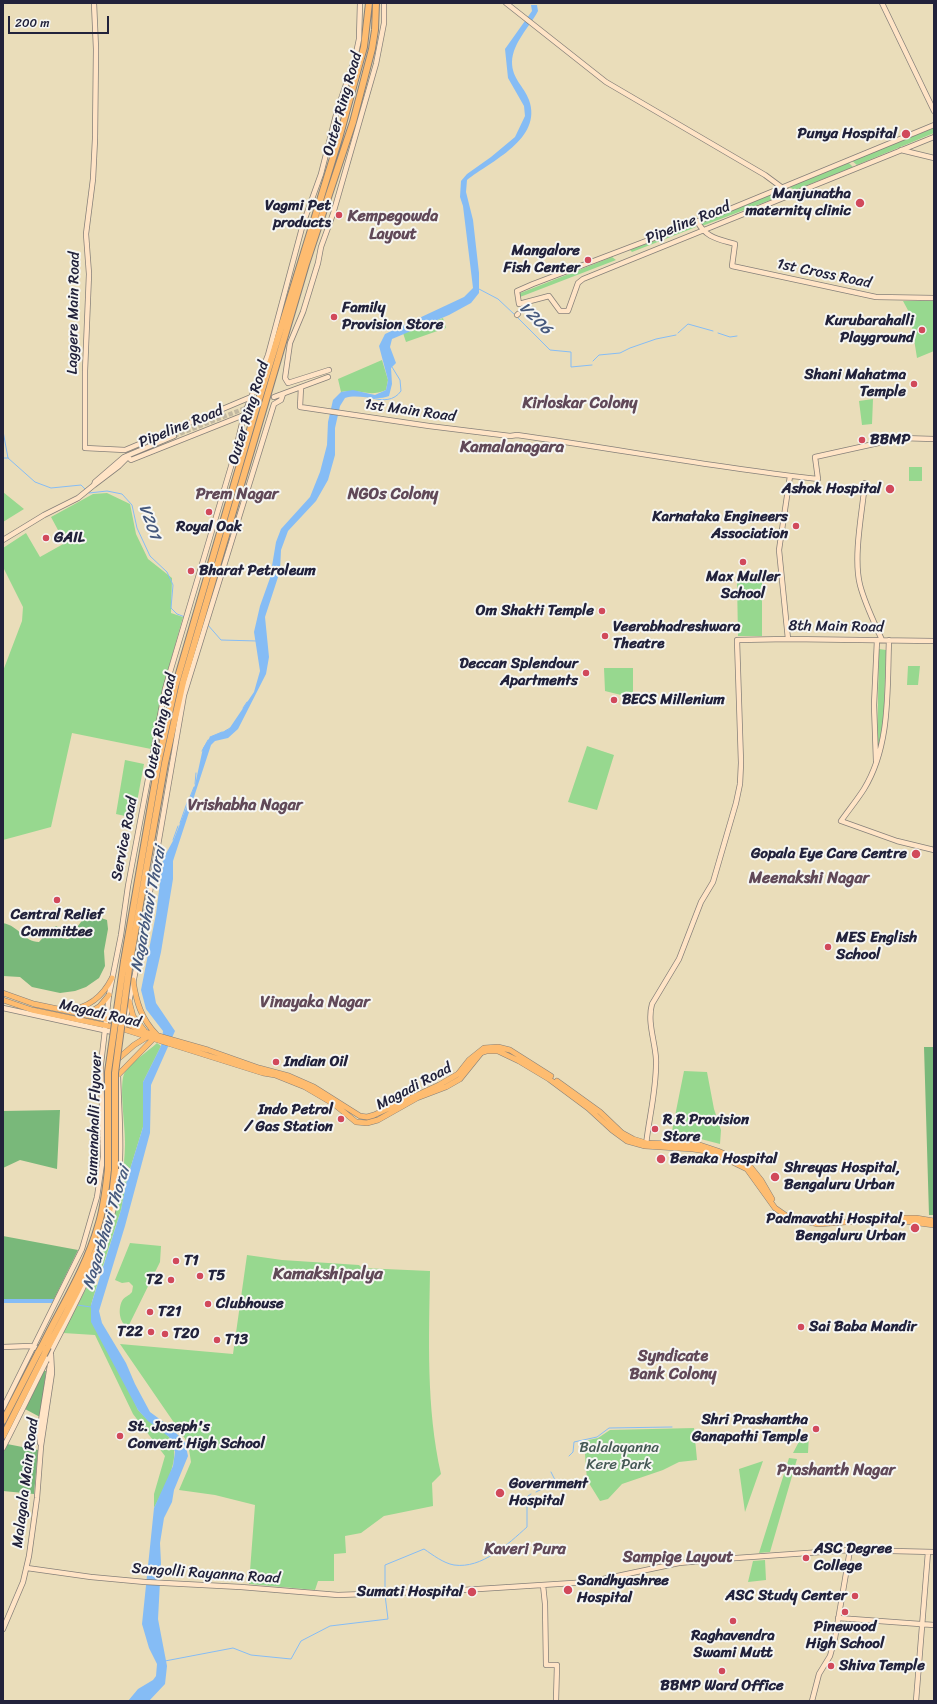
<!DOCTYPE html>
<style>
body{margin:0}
#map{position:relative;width:937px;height:1704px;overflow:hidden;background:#eaddba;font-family:Sriracha,sans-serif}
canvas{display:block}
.frame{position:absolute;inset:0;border:4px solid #22223b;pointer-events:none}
.scale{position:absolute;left:8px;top:16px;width:101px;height:18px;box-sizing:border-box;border:2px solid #22223b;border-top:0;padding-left:5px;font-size:12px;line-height:14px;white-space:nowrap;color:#22223b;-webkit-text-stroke:3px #f6f6f2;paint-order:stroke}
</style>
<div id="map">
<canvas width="937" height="1704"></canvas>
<div class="frame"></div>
<div class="scale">200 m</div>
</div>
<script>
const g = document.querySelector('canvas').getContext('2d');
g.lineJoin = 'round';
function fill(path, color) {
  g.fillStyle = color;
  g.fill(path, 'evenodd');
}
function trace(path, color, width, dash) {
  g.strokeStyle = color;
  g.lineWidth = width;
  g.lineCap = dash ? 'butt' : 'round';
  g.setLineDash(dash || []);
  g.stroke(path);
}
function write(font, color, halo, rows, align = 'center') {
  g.font = font + ' Sriracha,sans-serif';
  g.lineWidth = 4;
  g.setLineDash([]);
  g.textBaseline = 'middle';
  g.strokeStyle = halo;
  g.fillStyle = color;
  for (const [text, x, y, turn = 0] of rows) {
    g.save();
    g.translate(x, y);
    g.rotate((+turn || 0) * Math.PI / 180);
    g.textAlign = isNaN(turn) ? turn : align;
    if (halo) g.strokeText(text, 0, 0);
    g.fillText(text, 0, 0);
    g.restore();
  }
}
const green = new Path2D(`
 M934 128V133L857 165 851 160Z
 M848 162 853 167 795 190 789 187Z
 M783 189 789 193 702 226 700 222Z
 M695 225 696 227 632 252 630 250Z
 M612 257 616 260 520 297 518 294Z
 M903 301H934V351L917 358 910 314Z
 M443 318 446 328 406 342 403 333Z
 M382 360 388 380 386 390C368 398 360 388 341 392L338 379Z
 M873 399 872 424 862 425 859 401Z
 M909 467H922V481H909Z
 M3 492 24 509 3 522Z
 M107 493 130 504 136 534 148 559 172 578 171 613 183 617 163 688 151 749 72 733 51 827 3 840V671L22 621 23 607 3 567V548L26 533 40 557 65 543 51 517 93 494Z
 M737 582H762V636H738Z
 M879 649 886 650 883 735 877 749Z
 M908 666H920L918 685H907Z
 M604 668H633V698L605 691Z
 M587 746 614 755 597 810 568 802Z
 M125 760 144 764 134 818 116 814Z
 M157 1043 161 1046 143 1082V1127L127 1179 121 1210 100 1275 93 1272C111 1230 124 1191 125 1145 126 1130 118 1082 125 1072 133 1061 147 1052 157 1043Z
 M684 1071 707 1072 714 1109 721 1130 720 1144 693 1137 671 1136Z
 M130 1243 161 1246 160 1262 128 1327C119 1323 118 1309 122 1301 125 1296 129 1296 132 1292L133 1286 129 1282 122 1283 115 1280Z
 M247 1255 282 1260 359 1265 362 1268 430 1271C429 1339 426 1407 441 1474L432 1483 433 1506 384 1516 361 1533 345 1536 346 1553 334 1554V1581H318L315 1590 249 1584 255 1505 215 1495 179 1490 191 1462 188 1443 120 1344 233 1354Z
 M89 1283 97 1285 91 1305 138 1410C147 1420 159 1427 168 1436 185 1454 163 1491 154 1508V1494L165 1456 133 1414 95 1335 63 1333Z
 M694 1428 697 1460 679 1462 663 1470 622 1484 608 1499 600 1501 587 1480 584 1441 598 1438 610 1430Z
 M803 1434H809L808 1453H793Z
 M789 1458 797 1459 770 1552 759 1553Z
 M763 1461 745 1512 739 1469Z
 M765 1560 766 1580 748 1582 753 1561Z`);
const forest = new Path2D(`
 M92 915 107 920 108 929 104 951 105 966 99 978 86 987 75 991 60 993 32 987 20 977 3 976V923C19 926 24 942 39 942L49 931 56 926 59 928 62 938 68 939 84 918Z
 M924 1047H934V1215H929Z
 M60 1110 57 1169 20 1160 3 1168V1111Z
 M3 1236 78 1250 54 1299H3Z
 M44 1371H46L40 1417 25 1409Z
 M7 1444 38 1450 34 1494 3 1491V1453Z`);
const water = new Path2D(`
 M531 5H537L538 11C529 28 513 42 512 62 512 79 524 86 529 100 543 139 491 161 467 180L466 192 473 220 479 273V293L471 303 449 315 392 339 390 347 396 363 391 368 392 384 389 396C374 402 359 393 345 398L340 406 335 428V455L328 480 316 501 288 531 281 550 280 571 265 617 269 657 266 674 238 729 228 738 215 741 211 745 173 861V879L161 952 153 987 156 1003 175 1031 151 1085 150 1133 125 1226 99 1311 102 1323 126 1363 135 1384 150 1412 169 1426 185 1442 188 1456 174 1490 172 1502 164 1518 160 1543 161 1563 158 1619 167 1666 165 1684 149 1701H128L138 1689 153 1680 156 1676 157 1664 149 1648 142 1624 154 1508 173 1466 175 1452 169 1437 148 1421 138 1410 91 1322V1305L121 1210 127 1179 143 1127V1082L161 1046 163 1031 146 1009 141 990 156 914 163 859 174 839 195 785 203 748 210 737 229 729 254 692 260 671 254 632 260 606 270 578 276 542 281 529 310 497 320 472 327 445 328 422 333 400 341 392 353 390 375 395 386 390 388 380 379 346 385 334 464 297 473 288 463 206 460 197 461 181 467 174 491 157 515 137 525 116 524 106 508 78 505 49 532 11Z
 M3 1299H54L52 1303H3Z`);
const stream = new Path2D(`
 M479 289 498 299 515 315
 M517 317 550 350 571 352V367L592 365
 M678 333 688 324 713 331
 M718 333 730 337 737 336
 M593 361 599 355 620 353 630 348 656 339 676 335
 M372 398C383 401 394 401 401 391L400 380 392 367
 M3 431 8 458 35 482 51 488 81 485 85 489
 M3 458H8
 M89 493 107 491 122 494 132 505 137 528 150 556 167 572 173 585 171 608 177 614 185 617
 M207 624 221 640 257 641
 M243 708 247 702
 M225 731 230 728
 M210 737 222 732
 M202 751 208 740
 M195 784 196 773
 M190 797 194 787
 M180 823 188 800
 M173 840 178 826
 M77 1305 91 1307
 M569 1456 573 1452 574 1442 597 1437 609 1428 672 1427
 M536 1492 556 1482 551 1472
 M528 1496 531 1494
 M385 1591V1565L424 1549C433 1555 443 1563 454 1565 482 1569 508 1544 527 1527V1506
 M165 1661 233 1648 251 1655 291 1659 301 1641 330 1626 388 1619 385 1595`);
const secondaryTunnel = new Path2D(`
 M174 436 274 397`);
const secondary = new Path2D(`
 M94 3 96 49 95 139 93 179 86 234 89 274 85 371V448L125 450 251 397
 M506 3 606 82 765 175 792 195
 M882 3 934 111
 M934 125 725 211 533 284 517 291 519 304 549 296 560 311H568L578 283 583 279 934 137
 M901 150 934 158
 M697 221C706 238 718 239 735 244L732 266 876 297 934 298
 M517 315 518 314
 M329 370 288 383 285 378 290 343 303 312 318 263 321 247 333 214 376 64 384 23V3
 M301 387 300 407 429 426 510 436 517 435C618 449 717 468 818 479L815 457 901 438 934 439
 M274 397 328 377
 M127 456 131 460 244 415
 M128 457 119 466 94 485 95 482 124 457 174 436
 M865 483C862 513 853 557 860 585 865 604 874 622 882 640
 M3 540 44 515 78 498 94 485
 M788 639 779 550 790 476
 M889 640C887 689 891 745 864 789 857 800 848 811 841 821L897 841 934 850
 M876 761 874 705 877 640
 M3 1008 117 1033
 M124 1026 139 955 184 695 274 404 281 400 283 394
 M646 1145C649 1117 657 1088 656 1059 655 1041 647 1022 652 1004L679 959 701 902 713 882 736 803 740 784 741 763 737 640 788 639 934 641
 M3 1347 30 1346 42 1350
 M3 1408 82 1249 97 1197 103 1157 101 1064 109 995 121 935 128 886 165 689 235 453 244 415 268 355 303 224 321 174 337 111 355 58 359 39 360 3
 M40 1443 39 1433 50 1365
 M3 1448C22 1411 40 1373 59 1336 82 1290 108 1244 117 1193 123 1154 119 1115 118 1075
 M27 1568 91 1577 145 1582 241 1587 338 1595 447 1591 589 1582 679 1563 722 1559 850 1550 934 1552
 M543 1585 545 1604 546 1665H557L556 1701
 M838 1618 934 1625
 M3 1629 23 1582 29 1556 37 1498 41 1446 52 1373 51 1354
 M812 1701 819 1674 830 1656 835 1638 850 1550
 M916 1701 928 1552`);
const primary = new Path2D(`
 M133 980C136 1001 141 1019 157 1035
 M3 993 34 1004 125 1023 148 1033 208 1050 259 1068 289 1076 314 1087 360 1116 367 1117 374 1115 439 1085 458 1074 469 1060 484 1048 498 1047 510 1050 551 1076
 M3 1000 32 1010 123 1029 263 1073 275 1075 305 1087 334 1104 356 1122 367 1123 378 1120 417 1098 446 1087 460 1079 481 1053 487 1051H498L519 1061 549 1079 588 1108 612 1130 627 1141 645 1146 693 1149 712 1152 747 1169 775 1208 788 1217 818 1224 860 1221H904L934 1225
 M129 1001 133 1016 144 1030
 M68 1010C88 1008 103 996 112 978
 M86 1015 100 1006 109 995
 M119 1058 134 1045 147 1037
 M118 1075 153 1039
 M557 1081 600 1112 622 1133 633 1139 646 1143 700 1145 718 1151 749 1165 761 1180 772 1199
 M799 1218 818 1220 837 1219
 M873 1218H916L934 1221`);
const highway = new Path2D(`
 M124 961 159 759 175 687 254 416 340 135 364 47 369 3
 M130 961 165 763 183 682 306 264 353 122 372 49 375 30 376 3
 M42 1346C61 1307 86 1268 98 1226 104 1208 106 1188 108 1169
 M48 1347C68 1309 90 1270 104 1230 111 1210 113 1189 115 1169
 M3 1421 38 1353
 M3 1436 44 1355`);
const highwayBridge = new Path2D(`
 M108 1169V1072L124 961
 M115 1169V1073L130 961
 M38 1353 42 1346
 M44 1355 48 1347`);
const markers = [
 [906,134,5,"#d1495b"],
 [860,203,5,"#d1495b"],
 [339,215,4,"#d1495b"],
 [588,260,4,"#d1495b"],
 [334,317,4,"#d1495b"],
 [922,330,4,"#d1495b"],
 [914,384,4,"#d1495b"],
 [862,440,4,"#d1495b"],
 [890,489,5,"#d1495b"],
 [209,512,4,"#d1495b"],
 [796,526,4,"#d1495b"],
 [46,538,4,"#d1495b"],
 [743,562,4,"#d1495b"],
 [191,571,4,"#d1495b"],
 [602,611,4,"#d1495b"],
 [605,636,4,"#d1495b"],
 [586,673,4,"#d1495b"],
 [614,700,4,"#d1495b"],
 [916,854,5,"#d1495b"],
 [57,900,4,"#d1495b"],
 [828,947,4,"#d1495b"],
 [276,1062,4,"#d1495b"],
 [341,1119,4,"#d1495b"],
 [655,1129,4,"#d1495b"],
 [661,1159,5,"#d1495b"],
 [775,1177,5,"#d1495b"],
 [915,1228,5,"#d1495b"],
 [176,1261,4,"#d1495b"],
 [200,1276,4,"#d1495b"],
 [171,1280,4,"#d1495b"],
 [208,1304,4,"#d1495b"],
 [150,1312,4,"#d1495b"],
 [801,1327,4,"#d1495b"],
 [151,1332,4,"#d1495b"],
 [165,1334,4,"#d1495b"],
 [217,1340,4,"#d1495b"],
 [816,1429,4,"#d1495b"],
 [120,1436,4,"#d1495b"],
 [500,1493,5,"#d1495b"],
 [806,1558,4,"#d1495b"],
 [568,1590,5,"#d1495b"],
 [472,1592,5,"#d1495b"],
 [855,1596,4,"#d1495b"],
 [845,1612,4,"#d1495b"],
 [733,1621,4,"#d1495b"],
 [831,1666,4,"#d1495b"],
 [722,1671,4,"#d1495b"]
];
const streetNames = [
 ["Outer Ring Road",343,104,-74],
 ["Pipeline Road",688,223,-22],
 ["1st Cross Road",824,274,12],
 ["Laggere Main Road",74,313,-89],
 ["1st Main Road",410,411,8],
 ["Outer Ring Road",249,413,-73],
 ["Pipeline Road",181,427,-22],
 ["8th Main Road",836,627,1],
 ["Outer Ring Road",161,726,-78],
 ["Service Road",125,839,-79],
 ["Magadi Road",100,1014,13],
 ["Magadi Road",414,1087,-28],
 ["Sumanahalli Flyover",95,1119,-88],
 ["Malagala Main Road",26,1483,-83],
 ["Sangolli Rayanna Road",206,1574,4]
];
const poiNames = [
 ["Punya Hospital",897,134,"right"],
 ["Manjunatha",851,194,"right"],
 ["maternity clinic",851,211,"right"],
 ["Vagmi Pet",331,206,"right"],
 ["products",331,223,"right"],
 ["Mangalore",580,251,"right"],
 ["Fish Center",580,268,"right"],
 ["Family",342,308],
 ["Provision Store",342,325],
 ["Kurubarahalli",914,321,"right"],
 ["Playground",914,338,"right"],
 ["Shani Mahatma",906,375,"right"],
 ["Temple",906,392,"right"],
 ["BBMP",870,440],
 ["Ashok Hospital",881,489,"right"],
 ["Karnataka Engineers",788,517,"right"],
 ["Association",788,534,"right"],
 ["Royal Oak",209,527,"center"],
 ["GAIL",54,538],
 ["Bharat Petroleum",199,571],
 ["Max Muller",743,577,"center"],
 ["School",743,594,"center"],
 ["Om Shakti Temple",594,611,"right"],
 ["Veerabhadreshwara",613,627],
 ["Theatre",613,644],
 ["Deccan Splendour",578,664,"right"],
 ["Apartments",578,681,"right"],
 ["BECS Millenium",622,700],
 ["Gopala Eye Care Centre",907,854,"right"],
 ["Central Relief",57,915,"center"],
 ["Committee",57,932,"center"],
 ["MES English",836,938],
 ["School",836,955],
 ["Indian Oil",284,1062],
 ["Indo Petrol",333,1110,"right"],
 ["/ Gas Station",333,1127,"right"],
 ["R R Provision",663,1120],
 ["Store",663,1137],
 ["Benaka Hospital",670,1159],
 ["Shreyas Hospital,",784,1168],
 ["Bengaluru Urban",784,1185],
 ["Padmavathi Hospital,",906,1219,"right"],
 ["Bengaluru Urban",906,1236,"right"],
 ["T1",184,1261],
 ["T5",208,1276],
 ["T2",163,1280,"right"],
 ["Clubhouse",216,1304],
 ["T21",158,1312],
 ["Sai Baba Mandir",809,1327],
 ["T22",143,1332,"right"],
 ["T20",173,1334],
 ["T13",225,1340],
 ["Shri Prashantha",808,1420,"right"],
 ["Ganapathi Temple",808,1437,"right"],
 ["St. Joseph's",128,1427],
 ["Convent High School",128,1444],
 ["Government",509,1484],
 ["Hospital",509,1501],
 ["ASC Degree",814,1549],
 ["College",814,1566],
 ["Sandhyashree",577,1581],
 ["Hospital",577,1598],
 ["Sumati Hospital",463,1592,"right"],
 ["ASC Study Center",847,1596,"right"],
 ["Pinewood",845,1627,"center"],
 ["High School",845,1644,"center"],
 ["Raghavendra",733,1636,"center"],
 ["Swami Mutt",733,1653,"center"],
 ["Shiva Temple",839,1666],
 ["BBMP Ward Office",722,1686,"center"]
];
const parkNames = [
 ["Balalayanna",619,1448],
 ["Kere Park",619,1465]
];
const neighbourhoodNames = [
 ["Kempegowda",393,217],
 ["Layout",393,235],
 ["Kirloskar Colony",580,404],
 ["Prem Nagar",237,495],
 ["NGOs Colony",393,495],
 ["Vrishabha Nagar",245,806],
 ["Meenakshi Nagar",809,879],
 ["Vinayaka Nagar",315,1003],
 ["Syndicate",673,1357],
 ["Bank Colony",673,1375],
 ["Prashanth Nagar",836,1471],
 ["Kaveri Pura",525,1550],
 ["Sampige Layout",678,1558]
];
const waterNames = [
 ["V206",535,319,45],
 ["V201",149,522,70],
 ["Nagarbhavi Thorai",149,909,-79],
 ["Nagarbhavi Thorai",107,1228,-73]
];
const quarterNames = [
 ["Kamalanagara",512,448],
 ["Kamakshipalya",328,1275]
];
fill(green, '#97d88f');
fill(forest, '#79b87a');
fill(water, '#85bcf5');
trace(stream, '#85bcf5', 1);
trace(secondaryTunnel, '#c2b8a1', 4.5, [4.5, 2]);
trace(secondary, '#86807a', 6);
trace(primary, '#86807a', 6);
trace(highway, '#86807a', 8);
trace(secondary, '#ffe4c6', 4.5);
trace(primary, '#febc70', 5);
trace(highway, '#febc70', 6);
trace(highwayBridge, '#86807a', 8, []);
trace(highwayBridge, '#febc70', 6);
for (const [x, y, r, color] of markers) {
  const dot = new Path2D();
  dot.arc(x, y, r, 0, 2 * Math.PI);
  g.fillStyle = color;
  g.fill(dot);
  trace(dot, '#f6f6f2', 1.5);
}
write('15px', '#22223b', '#f6f6f2', streetNames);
write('bold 15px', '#22223b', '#f6f6f2', poiNames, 'left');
write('15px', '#455954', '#f6f6f2', parkNames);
write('bold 16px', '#614958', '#f6f6f2', neighbourhoodNames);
write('italic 16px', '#45587c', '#f6f6f2', waterNames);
write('bold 17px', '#614958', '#f6f6f2', quarterNames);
</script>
